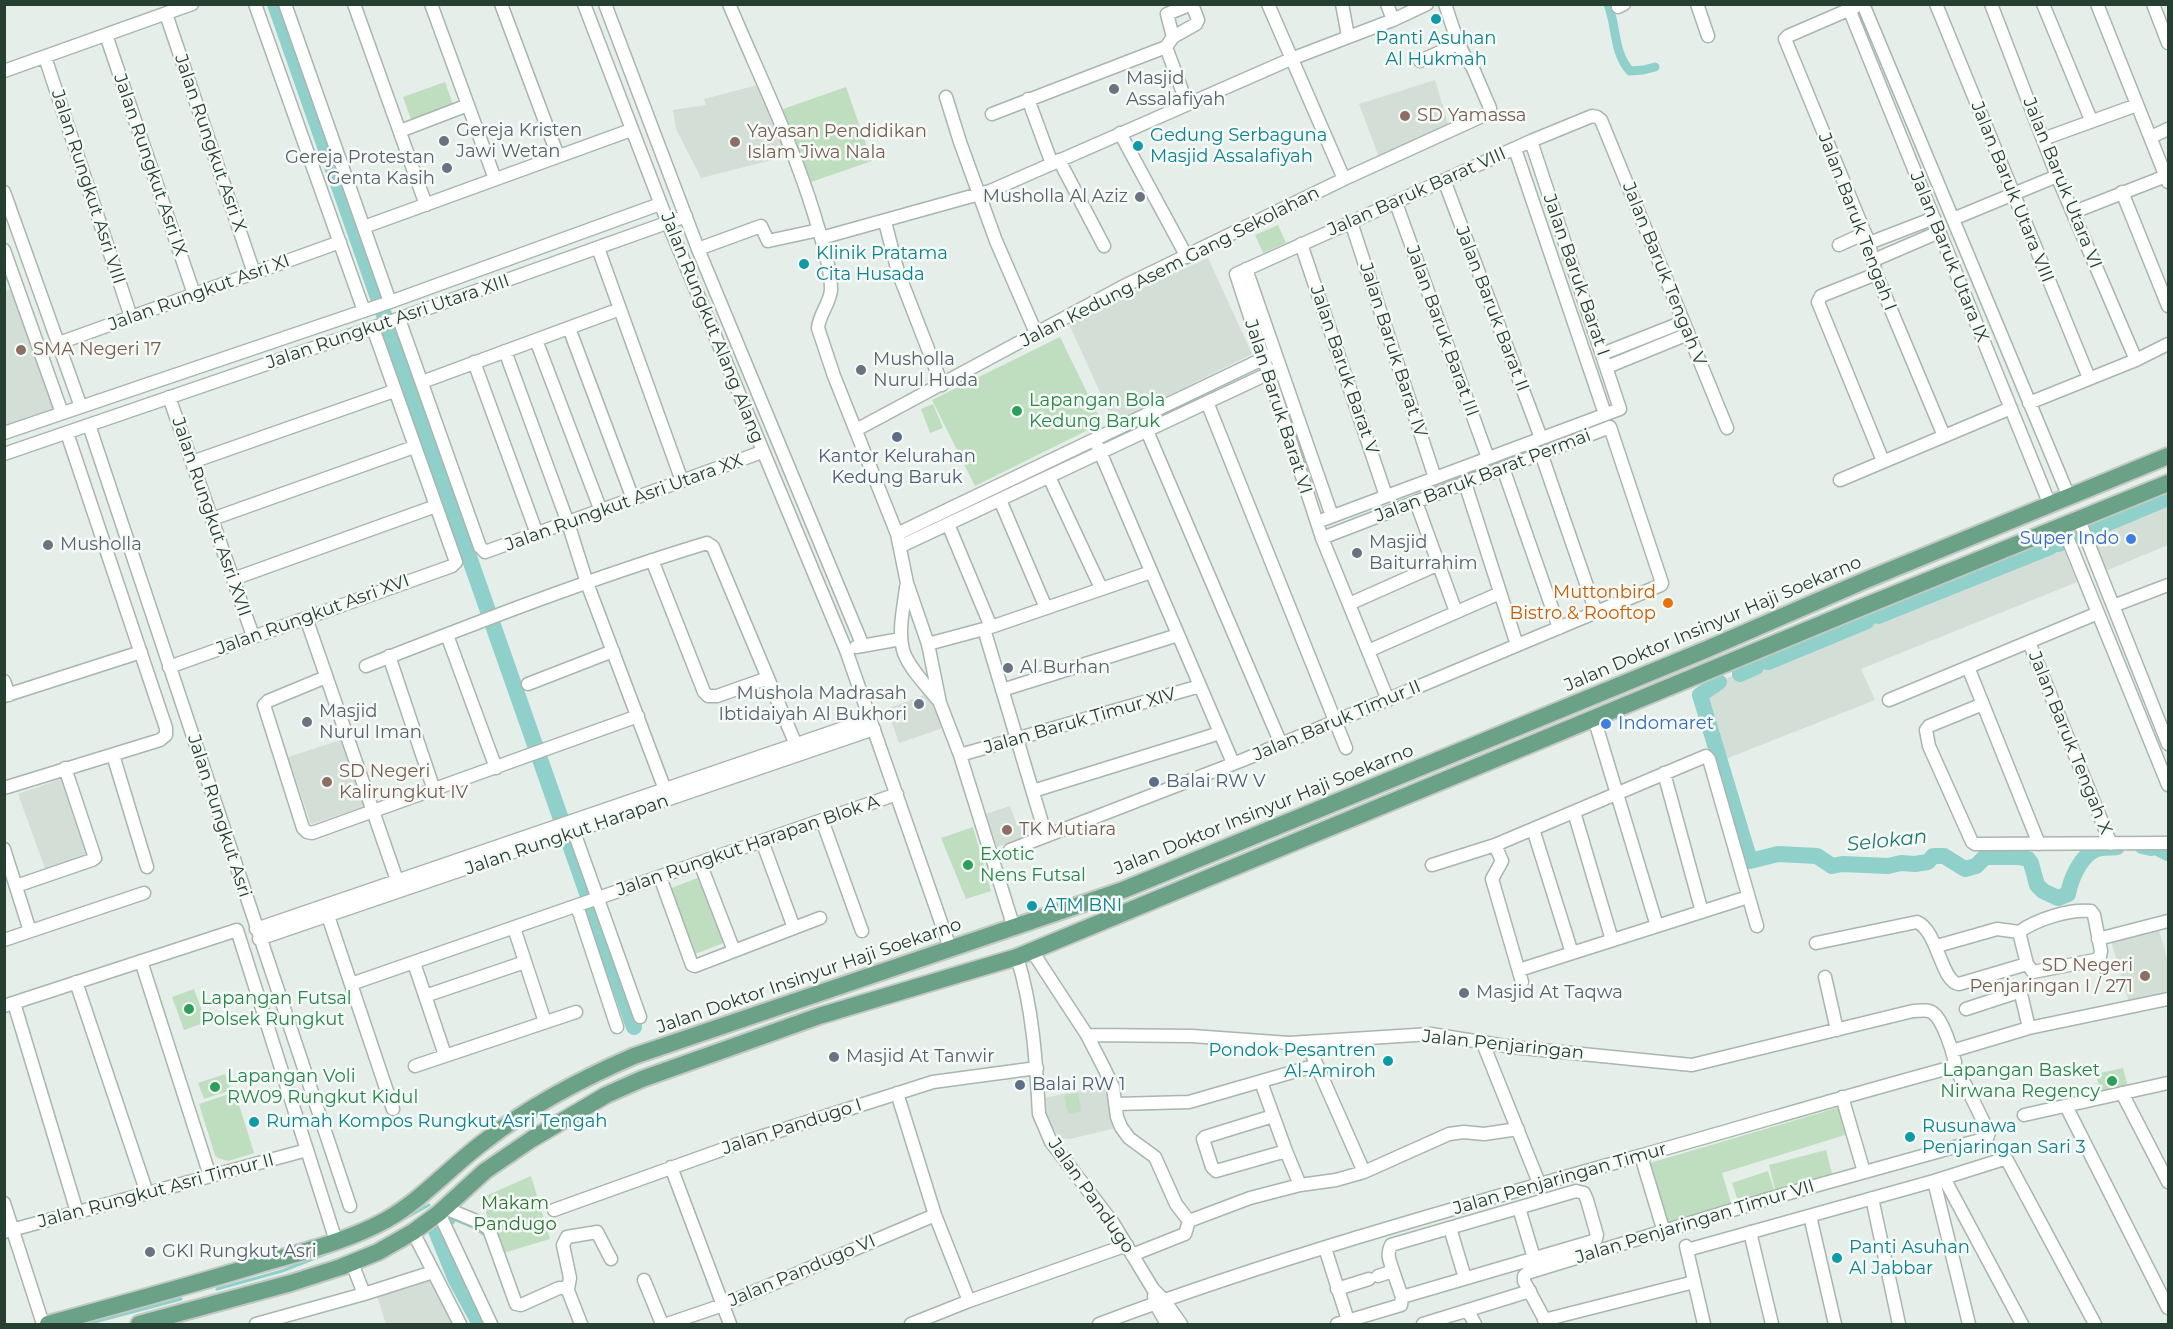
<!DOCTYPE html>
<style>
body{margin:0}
#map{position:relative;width:2173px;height:1329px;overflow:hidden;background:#e5eee8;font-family:Montserrat,sans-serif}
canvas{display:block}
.frame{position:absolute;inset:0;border:6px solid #253f31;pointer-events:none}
</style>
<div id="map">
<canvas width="2173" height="1329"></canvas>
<div class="frame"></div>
</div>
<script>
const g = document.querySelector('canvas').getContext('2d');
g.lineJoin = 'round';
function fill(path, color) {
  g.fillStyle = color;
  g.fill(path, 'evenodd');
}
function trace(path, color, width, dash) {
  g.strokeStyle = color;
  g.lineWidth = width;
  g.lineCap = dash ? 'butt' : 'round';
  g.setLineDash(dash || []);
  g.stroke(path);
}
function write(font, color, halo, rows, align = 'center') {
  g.font = font + ' Montserrat,sans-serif';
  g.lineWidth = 5;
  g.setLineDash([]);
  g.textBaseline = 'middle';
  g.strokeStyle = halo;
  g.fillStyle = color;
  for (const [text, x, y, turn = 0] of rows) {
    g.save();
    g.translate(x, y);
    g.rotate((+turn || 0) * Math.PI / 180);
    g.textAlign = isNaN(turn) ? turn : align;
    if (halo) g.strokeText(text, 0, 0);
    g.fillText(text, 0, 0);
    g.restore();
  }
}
const built = new Path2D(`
 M1435 80 1449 127 1380 160 1359 104Z
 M761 84 792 155 701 178 676 129 673 110 706 105 704 99Z
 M1208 258 1252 354 1114 423 1068 322Z
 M16 288 57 409 4 427V291Z
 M2168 491V545L2098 574 2084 535 2090 523Z
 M2060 540 2077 582 1861 669 1875 700 1718 762 1696 691Z
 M924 695 938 712 943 728 899 743 887 709Z
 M344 739 366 806 311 824 288 757Z
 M66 777 94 857 47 874 18 794Z
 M1010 806 1016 822 1020 821 1026 837 997 847 986 814Z
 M2158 927 2168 961V991L2129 1003 2111 941Z
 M1107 1085 1116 1128 1070 1139 1060 1138 1049 1123 1044 1098Z
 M430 1278 454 1324H386L376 1293Z`);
const green = new Path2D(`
 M445 82 454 107 412 122 403 97Z
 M846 87 872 161 808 183 783 109Z
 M1278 225 1286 243 1263 253 1255 235Z
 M1060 337 1102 423 975 486 932 400Z
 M933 404 943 428 930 433 921 409Z
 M973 827 991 891 966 899 941 838Z
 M700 877 726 942 695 954 669 889Z
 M194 989 206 1022 184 1030 172 997Z
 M2123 1068 2128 1087 2101 1094 2096 1074Z
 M225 1074 231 1090 204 1099 198 1083Z
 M235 1092 254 1153 228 1161 218 1158 215 1155 199 1104Z
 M1078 1093 1081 1111 1068 1114 1064 1096Z
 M1840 1107 1845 1135 1722 1173 1732 1206 1668 1222 1650 1163Z
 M1826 1150 1833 1178 1776 1193 1769 1165Z
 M1768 1171 1775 1193 1739 1204 1732 1183Z
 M531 1176 550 1239 500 1254 481 1198Z`);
const stream = new Path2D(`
 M449 1217 473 1227 485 1235 504 1288
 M375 1235 429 1205
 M217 1289 282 1271 333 1251
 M87 1324 181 1299`);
const canal = new Path2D(`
 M1608 4C1617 27 1613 52 1630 71L1643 70 1655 67`);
const river = new Path2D(`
 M275 4 634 1027
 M2059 544 2168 498
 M1878 616 2050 547
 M1768 662 1867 621
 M1740 674 1756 667
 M1719 682 1700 695 1750 861 1778 854 1817 856 1832 866 1842 864 1888 866 1901 863 1915 864 1928 862 1933 856H1944L1965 869 1976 866 1985 857H2019L2028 859 2031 863 2037 885 2043 891 2058 898 2068 894C2071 878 2081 855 2097 849 2103 847 2111 848 2117 847
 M2142 846 2151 848 2154 846 2168 853
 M449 1217 436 1231 456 1280 480 1324`);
const minor = new Path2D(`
 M255 4 364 311
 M285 4 390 302
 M354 4 426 205
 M431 4 495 179
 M501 4 558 156
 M584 4 668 223 846 650 950 948
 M605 4 698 249 863 646
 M729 4C759 75 793 144 815 217 821 238 831 267 831 289 831 302 819 314 818 328L834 376 897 534 907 583 928 644 940 703 960 755 1014 928
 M1268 4 1344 179
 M1342 4 1348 36
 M1387 4 1393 20
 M1697 4 1708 36
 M1847 4 2050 505
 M1863 4 2069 497
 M1936 4 2089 378
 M1991 4 2057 176 2136 360
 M2043 4 2091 120
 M2097 4 2168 182
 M2153 4 2168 43
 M1618 7 1624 4
 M1855 7 1788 36 1785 39 1869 243 1876 274 1944 436
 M166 14 254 273
 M106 35 194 294
 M1173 37 1196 24 1198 20 1192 4
 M1166 47 1173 37 1167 14 1192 4
 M1166 47 1187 104
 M45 57 131 317
 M1420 61 1460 43
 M4 71 192 4
 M946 97 960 142 996 241 1036 333
 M1028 99 1052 164
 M992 114 1166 47
 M400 131 468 105
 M1120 133 1187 257
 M2151 137 2168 129
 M2043 139 2137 105
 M1515 149 1605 414
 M1059 160 1104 246
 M1444 180 1541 438
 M4 192 81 407
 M2122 192 2168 306
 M1396 203 1488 458
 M2074 212 2166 176
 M1953 219 2057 176
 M885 222 898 272 942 385
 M1351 222 1435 478
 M364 227 631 130
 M821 238 990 191 1291 59 1393 20 1427 4
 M1869 243 1934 218
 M1301 244 1386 496
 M1839 245 1865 233
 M598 248 682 481
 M698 249 761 226 768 241 819 230
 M4 250 62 413
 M1874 260 1939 232
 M1246 269 1332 516
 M1876 274 1821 296 1818 302 1883 461
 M399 319 480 547 485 552 762 452
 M569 328 633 499
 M536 340 601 511
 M59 343 340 242
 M505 351 568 523 587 583 667 795
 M1602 354 1683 322
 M474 362 537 534
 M1607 367 1688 334
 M422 382 620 309
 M169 397 253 636
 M1207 402 1346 748
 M2029 403 2136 360 2168 344
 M89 425 350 1206
 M856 430 1122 287 1344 179 1489 113 1490 108 1472 66C1460 55 1451 21 1445 4
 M1147 431 1281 744
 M4 433 390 302 660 204
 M1098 447 1233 763
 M1541 453 1596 612
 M4 454 395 320 686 216
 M192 462 394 391
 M1503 468 1559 628
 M1049 477 1101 588
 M1840 480 2011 408
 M1465 483 1517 645
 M1000 500 1046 608
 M1416 502 1456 612
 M212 519 414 447
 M2079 520 2168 744
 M1317 522 1620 409 1531 141
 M948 524 991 627
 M2063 527 2168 785
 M897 534 1275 353
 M901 546 1280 368
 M652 560 704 692 708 696H717L768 678
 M233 579 436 506
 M906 587C904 607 897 633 904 653 910 669 926 685 937 699
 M1349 604 1439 564
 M2113 606 2168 585
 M306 618 400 889
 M984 629 1046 836
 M447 635 496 768
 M2029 642 2111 844
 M928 644 991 627 1151 572
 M856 647 901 639
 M1368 651 1500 593
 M389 656 434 790
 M366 666C478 622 591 578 707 543L713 547 796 745
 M169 667 452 566 456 562 373 328
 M1968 667 2039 844
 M326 677 268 701 264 705 303 828 307 832 312 833 638 716
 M4 681 9 695
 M528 684 613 651
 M1002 690 1178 635
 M4 696 141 652
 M1388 700 1322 538 1236 274 1531 141 1592 116 1597 117 1601 120 1727 428
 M1889 700 2098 613
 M1983 704 1929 726 1926 730 1929 746 1972 842 1975 844 2168 843
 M1594 718 1657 926
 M113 755 147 867
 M960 755 1200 686
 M1664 773 1702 912
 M4 788 160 740 166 735V728L67 433
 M1033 791 1220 733
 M1574 812 1612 940
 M822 820 862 931
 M1533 829 1572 953
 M574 832 640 1017
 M762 841 794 928
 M1495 845 1502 861 1492 879 1522 982
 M4 849 30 931
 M1010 850 1243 760 1661 585 1662 583 1610 427 1322 538
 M700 863 734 951
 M1432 865 1495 845 1706 756 1709 759 1757 926
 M660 877 692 965 695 966 820 918
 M16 886 92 860 95 858 65 768
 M577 906 617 1027
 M2091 911 2094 915 2101 951 2100 957 2095 960 2033 972 2027 964 2019 932C2037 919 2069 909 2091 911Z
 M328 916 393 1109
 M514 928 545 1022
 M256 929 870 719
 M259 939 874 729
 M2098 939 2168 921
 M4 940 144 893
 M1816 943 1917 922C1938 931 1941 982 1959 984L2027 964
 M1937 946 1997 929 2019 932
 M1032 951 1087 1035 1104 1068 1113 1087 1117 1117 1121 1127 1129 1138 1155 1157 1176 1204 1189 1221
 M1017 957C1033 1008 1036 1061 1039 1114L1051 1142 1113 1223 1153 1289 1164 1300 1181 1324
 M141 961 210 1176
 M414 963 445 1055
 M1519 970 1748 897
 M1825 977 1837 1030
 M76 982 147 1193
 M351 984 897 794
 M425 996 525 962
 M14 1003 77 1212
 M4 1006 237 930 336 1241
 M1966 1009 2015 993 2021 994 2029 1028
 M1087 1035 1192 1036 1289 1043 1431 1034 1512 1047 1692 1065 1913 1011C1919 1011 1928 1009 1933 1013 1943 1020 1952 1050 1955 1062L1949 1068C1845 1096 1743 1127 1639 1156 1458 1207 1275 1258 1099 1324
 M1482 1041 1539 1183
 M1307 1043 1364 1172
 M1952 1051 2029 1028 2168 999
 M415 1066 576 1012
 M1261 1082 1286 1151 1300 1185
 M897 1093 935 1215 969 1301
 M2122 1093 2168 1182
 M1842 1097 1864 1172
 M1116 1104 1189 1102 1317 1065
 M2066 1106 2168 1308
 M2024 1115 2168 1083
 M1273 1116 1205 1137 1203 1139 1212 1167 1216 1171 1286 1151
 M1641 1156 1664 1232
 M671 1167 730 1324
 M1944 1178 2022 1324
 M1934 1181 1969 1324
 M1872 1198 1899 1324
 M4 1203 43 1324
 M445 1208 481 1223 489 1229 516 1304 521 1305 559 1288H567L581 1324
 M1519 1208 1534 1258
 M554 1210 735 1145 933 1082 1037 1068
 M439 1213 491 1324
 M1810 1216 1835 1324
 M1189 1221 1250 1198 1300 1185 1336 1180 1364 1172 1449 1134 1464 1132 1484 1134 1518 1129
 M1450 1228 1465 1278
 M4 1232 307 1150
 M413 1232 460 1324
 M1750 1232 1772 1324
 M1686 1246 1704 1324
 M1325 1248 1346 1314
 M1687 1250 1934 1181 2004 1159 2007 1160 2095 1324
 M1132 1255 1185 1234 1189 1221
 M352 1263 364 1294
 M1393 1271C1390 1261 1386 1255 1391 1245L1576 1191 1584 1193 1587 1200 1597 1235 1596 1239 1590 1242 1402 1297
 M644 1280 662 1324
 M568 1289 570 1278 563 1245 567 1237 597 1232 611 1259
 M1337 1289 1369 1279
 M1154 1296 1155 1303 1167 1324
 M1468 1311 1475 1324
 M1544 1320 1694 1282
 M256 1324 364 1294 433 1272
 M667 1324 723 1305 935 1215
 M911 1324 969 1301 1127 1245
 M1337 1324 1401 1305 1402 1297 1393 1271 1378 1276
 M1423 1324 1530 1291
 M1547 1324 1524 1281V1276L1527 1273 1775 1197 1987 1138 1989 1133 1966 1086 1953 1066`);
const major = new Path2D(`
 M48 1324C118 1305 188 1286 257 1265 301 1252 346 1242 386 1220 423 1199 451 1166 485 1141 531 1105 581 1079 634 1056L1123 890 1705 650 1866 580 2168 456
 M139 1324 291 1283 341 1267 378 1252 413 1232 439 1213 485 1171 532 1139 606 1095 642 1079 819 1016 1017 957 1860 608 2168 483`);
const markers = [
 [1436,19,6,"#0f9aa8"],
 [1114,89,6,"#6b7280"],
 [1405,116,6,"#8d6e63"],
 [444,141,6,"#6b7280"],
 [735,142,6,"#8d6e63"],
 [1138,146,6,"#0f9aa8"],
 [447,168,6,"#6b7280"],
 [1140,197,6,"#6b7280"],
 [804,264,6,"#0f9aa8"],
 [21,350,6,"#8d6e63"],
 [861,370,6,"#6b7280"],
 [1017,411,6,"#2e9e5b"],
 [897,437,6,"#5c6f8a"],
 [2131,539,6,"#3f7fe0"],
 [48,545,6,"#6b7280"],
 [1357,553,6,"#6b7280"],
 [1668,603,6,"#e8710a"],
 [1008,668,6,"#6b7280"],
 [919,704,6,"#6b7280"],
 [307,722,6,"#6b7280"],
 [1606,724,6,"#3f7fe0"],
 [327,782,6,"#8d6e63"],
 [1154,782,6,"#5c6f8a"],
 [1007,830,6,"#8d6e63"],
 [968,865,6,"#2e9e5b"],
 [1032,906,6,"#0f9aa8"],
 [2145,976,6,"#8d6e63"],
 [1464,993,6,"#6b7280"],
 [189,1009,6,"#2e9e5b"],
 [834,1057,6,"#6b7280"],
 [1388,1061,6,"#0f9aa8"],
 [2112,1081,6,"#2e9e5b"],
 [1020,1085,6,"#5c6f8a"],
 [215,1087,6,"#2e9e5b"],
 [254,1122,6,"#0f9aa8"],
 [1910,1137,6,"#0f9aa8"],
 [150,1252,6,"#6b7280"],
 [1837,1258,6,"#0f9aa8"]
];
const cultureNames = [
 ["Panti Asuhan",1436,39,"center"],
 ["Al Hukmah",1436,60,"center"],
 ["Gedung Serbaguna",1150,136],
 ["Masjid Assalafiyah",1150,157],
 ["Klinik Pratama",816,254],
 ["Cita Husada",816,275],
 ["ATM BNI",1044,906],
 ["Pondok Pesantren",1376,1051,"right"],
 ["Al-Amiroh",1376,1072,"right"],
 ["Rumah Kompos Rungkut Asri Tengah",266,1122],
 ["Rusunawa",1922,1127],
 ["Penjaringan Sari 3",1922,1148],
 ["Panti Asuhan",1849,1248],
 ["Al Jabbar",1849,1269]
];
const worshipNames = [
 ["Masjid",1126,79],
 ["Assalafiyah",1126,100],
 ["Gereja Kristen",456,131],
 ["Jawi Wetan",456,152],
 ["Gereja Protestan",435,158,"right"],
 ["Genta Kasih",435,179,"right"],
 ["Musholla Al Aziz",1128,197,"right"],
 ["Musholla",873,360],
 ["Nurul Huda",873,381],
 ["Masjid",1369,543],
 ["Baiturrahim",1369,564],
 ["Musholla",60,545],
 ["Al Burhan",1020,668],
 ["Mushola Madrasah",907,694,"right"],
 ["Ibtidaiyah Al Bukhori",907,715,"right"],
 ["Masjid",319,712],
 ["Nurul Iman",319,733],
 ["Masjid At Taqwa",1476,993],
 ["Masjid At Tanwir",846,1057],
 ["GKI Rungkut Asri",162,1252]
];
const educationNames = [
 ["SD Yamassa",1417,116],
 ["Yayasan Pendidikan",747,132],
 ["Islam Jiwa Nala",747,153],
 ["SMA Negeri 17",33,350],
 ["SD Negeri",339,772],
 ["Kalirungkut IV",339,793],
 ["TK Mutiara",1019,830],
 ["SD Negeri",2133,966,"right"],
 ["Penjaringan I / 271",2133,987,"right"]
];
const streetNames = [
 ["Jalan Rungkut Asri X",210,143,71],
 ["Jalan Rungkut Asri IX",150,165,71],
 ["Jalan Baruk Utara VI",2062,183,68],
 ["Jalan Rungkut Asri VIII",88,187,72],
 ["Jalan Baruk Barat VIII",1417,192,-24],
 ["Jalan Baruk Utara VIII",2012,192,68],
 ["Jalan Baruk Tengah I",1857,222,69],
 ["Jalan Baruk Utara IX",1949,257,68],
 ["Jalan Kedung Asem Gang Sekolahan",1170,267,-27],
 ["Jalan Baruk Tengah V",1664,274,68],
 ["Jalan Baruk Barat I",1576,275,71],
 ["Jalan Rungkut Asri XI",199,293,-20],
 ["Jalan Baruk Barat II",1492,309,69],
 ["Jalan Rungkut Asri Utara XIII",388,322,-19],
 ["Jalan Rungkut Alang Alang",712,328,68],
 ["Jalan Baruk Barat III",1442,331,70],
 ["Jalan Baruk Barat IV",1393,350,72],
 ["Jalan Baruk Barat V",1344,370,71],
 ["Jalan Baruk Barat VI",1278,407,72],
 ["Jalan Baruk Barat Permai",1483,476,-21],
 ["Jalan Rungkut Asri Utara XX",624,503,-20],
 ["Jalan Rungkut Asri XVII",211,517,71],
 ["Jalan Rungkut Asri XVI",313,615,-20],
 ["Jalan Doktor Insinyur Haji Soekarno",1713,624,-23],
 ["Jalan Baruk Timur XIV",1080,721,-16],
 ["Jalan Baruk Timur II",1337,721,-23],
 ["Jalan Baruk Tengah X",2070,743,68],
 ["Jalan Doktor Insinyur Haji Soekarno",1264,810,-22],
 ["Jalan Rungkut Asri",219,816,72],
 ["Jalan Rungkut Harapan",567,835,-19],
 ["Jalan Rungkut Harapan Blok A",748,846,-19],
 ["Jalan Doktor Insinyur Haji Soekarno",809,976,-19],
 ["Jalan Penjaringan",1503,1045,6],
 ["Jalan Pandugo I",792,1127,-18],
 ["Jalan Penjaringan Timur",1560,1179,-16],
 ["Jalan Rungkut Asri Timur II",156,1191,-15],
 ["Jalan Pandugo",1091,1196,55],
 ["Jalan Penjaringan Timur VII",1695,1222,-17],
 ["Jalan Pandugo VI",802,1271,-23]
];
const leisureNames = [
 ["Lapangan Bola",1029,401],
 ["Kedung Baruk",1029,422],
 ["Exotic",980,855],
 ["Nens Futsal",980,876],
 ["Lapangan Futsal",201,999],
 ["Polsek Rungkut",201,1020],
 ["Lapangan Basket",2100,1071,"right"],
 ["Nirwana Regency",2100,1092,"right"],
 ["Lapangan Voli",227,1077],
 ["RW09 Rungkut Kidul",227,1098]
];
const serviceNames = [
 ["Kantor Kelurahan",897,457,"center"],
 ["Kedung Baruk",897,478,"center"],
 ["Balai RW V",1166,782],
 ["Balai RW 1",1032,1085]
];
const shopNames = [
 ["Super Indo",2119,539],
 ["Indomaret",1618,724,"left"]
];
const foodNames = [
 ["Muttonbird",1656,593],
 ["Bistro & Rooftop",1656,614]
];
const parkNames = [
 ["Makam",515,1204],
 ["Pandugo",515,1225]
];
const waterNames = [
 ["Selokan",1887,841,-6]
];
fill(built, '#d3ded6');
fill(green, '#bfdec0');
trace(stream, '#90d0ca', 3);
trace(canal, '#90d0ca', 9);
trace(river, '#90d0ca', 16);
trace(minor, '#a8b6ad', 15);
trace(major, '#c2c9c5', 20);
trace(minor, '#fff', 12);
trace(major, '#6ba186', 16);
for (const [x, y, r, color] of markers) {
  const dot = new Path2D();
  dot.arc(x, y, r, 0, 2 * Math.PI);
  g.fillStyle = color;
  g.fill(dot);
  trace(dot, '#f6faf7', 2);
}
write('18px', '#0d838f', '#f6faf7', cultureNames, 'left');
write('18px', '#5b616d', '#f6faf7', worshipNames, 'left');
write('18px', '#785e54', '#f6faf7', educationNames, 'left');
write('18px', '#253f31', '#f6faf7', streetNames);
write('18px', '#27864d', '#f6faf7', leisureNames, 'left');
write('18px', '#4e5e75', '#f6faf7', serviceNames, 'left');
write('18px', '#366cbe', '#f6faf7', shopNames, 'right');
write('18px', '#c56008', '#f6faf7', foodNames, 'right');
write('18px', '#307539', '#f6faf7', parkNames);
write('italic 20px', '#207a72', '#f6faf7', waterNames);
</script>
